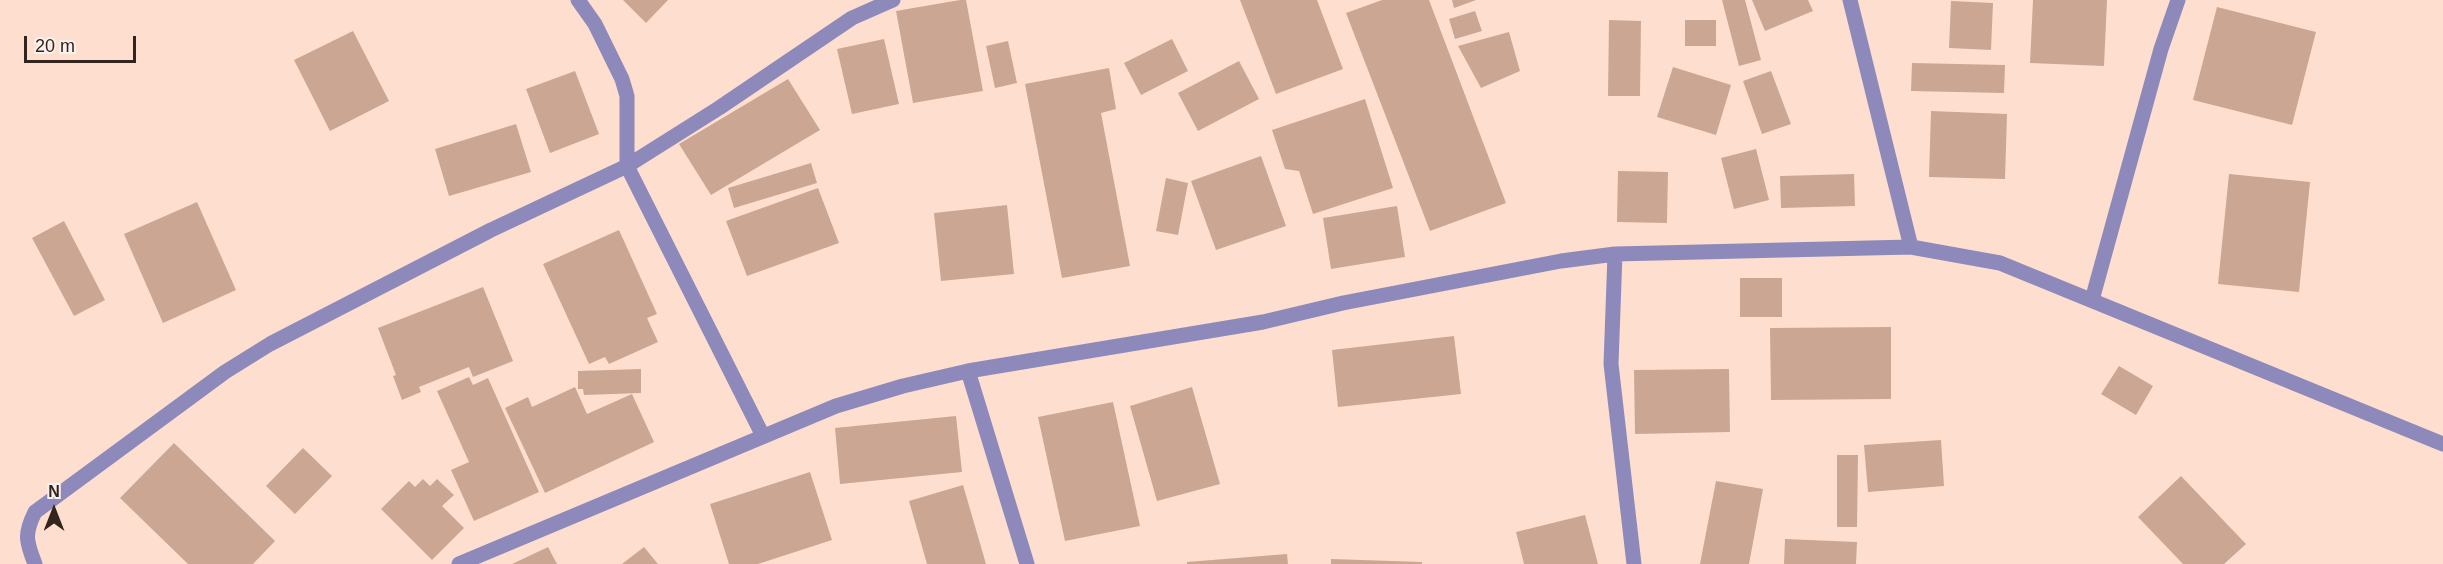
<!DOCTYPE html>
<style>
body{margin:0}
#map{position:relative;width:2443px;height:564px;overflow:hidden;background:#fedfcf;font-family:Helvetica,sans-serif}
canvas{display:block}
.north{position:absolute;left:24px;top:480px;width:60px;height:60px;-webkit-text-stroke:4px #f9f1ed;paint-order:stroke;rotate:0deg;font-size:16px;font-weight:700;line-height:24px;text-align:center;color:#33241d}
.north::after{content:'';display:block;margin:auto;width:21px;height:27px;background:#33241d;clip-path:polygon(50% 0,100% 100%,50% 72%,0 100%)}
.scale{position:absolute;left:24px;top:36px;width:112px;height:27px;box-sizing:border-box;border:3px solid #33241d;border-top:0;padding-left:8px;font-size:18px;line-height:21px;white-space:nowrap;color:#33241d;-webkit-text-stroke:4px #f9f1ed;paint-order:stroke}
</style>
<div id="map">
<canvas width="2443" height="564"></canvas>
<div class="north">N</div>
<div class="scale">20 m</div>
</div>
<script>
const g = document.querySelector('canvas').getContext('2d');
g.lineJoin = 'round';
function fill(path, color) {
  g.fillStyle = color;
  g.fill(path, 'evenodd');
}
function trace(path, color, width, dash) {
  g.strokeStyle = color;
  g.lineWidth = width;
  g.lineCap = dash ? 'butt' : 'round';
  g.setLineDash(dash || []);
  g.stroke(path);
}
const building = new Path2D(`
 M623 0H668L646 23Z
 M960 0H966L983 91 913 103 896 11Z
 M1240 0H1317L1343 69 1276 94Z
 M1382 0H1429L1506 203 1430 231 1346 13Z
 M1452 0H1476L1454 8Z
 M1722 0H1745L1761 60 1739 66Z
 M1752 0H1808L1813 11 1765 31Z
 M2033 0H2107L2104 66 2030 63Z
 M1951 1 1993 3 1991 50 1949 48Z
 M2217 7 2316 32 2292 125 2193 100Z
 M1475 11 1482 31 1455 39 1449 19Z
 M1609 20 1641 21 1640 96H1608Z
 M1685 20H1716V46H1685Z
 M353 31 389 101 330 131 294 60Z
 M1509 32 1520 71 1481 88 1458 46Z
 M884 39 899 104 852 114 837 49Z
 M1172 39 1188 71 1141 95 1124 63Z
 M1008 41 1017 83 995 88 986 46Z
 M1239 61 1259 99 1198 131 1178 93Z
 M1912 63 2005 65 2004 93 1911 91Z
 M1673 67 1731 85 1716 135 1657 117Z
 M1109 68 1116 109 1101 113 1130 266 1062 278 1025 84Z
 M575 71 599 134 550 153 526 89Z
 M1771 71 1791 124 1762 134 1743 81Z
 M788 79 820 130 711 195 679 144Z
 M1365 99 1393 188 1313 214 1299 171 1285 169 1272 130Z
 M1931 111 2007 114 2005 179 1929 177Z
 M516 124 531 172 449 196 435 149Z
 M1756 149 1769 200 1734 209 1721 158Z
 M1261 156 1286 226 1216 250 1191 181Z
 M811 163 817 183 734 208 728 188Z
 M1618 171 1668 172 1667 223 1617 222Z
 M1854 174 1855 206 1781 208 1780 176Z
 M2229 174 2310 182 2299 292 2218 284Z
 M1166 178 1188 183 1178 235 1156 231Z
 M818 188 839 243 747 276 726 221Z
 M197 202 236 290 163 323 124 234Z
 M1007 205 1014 274 941 281 934 213Z
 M1397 206 1405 257 1331 269 1323 218Z
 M64 221 105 300 74 316 32 238Z
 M619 230 657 314 647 318 658 342 609 364 605 357 589 364 543 264Z
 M1740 278H1782V317H1740Z
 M483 287 513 361 473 377 469 367 419 387 421 392 402 400 393 376 396 375 378 328Z
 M1891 327V399L1771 400 1770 328Z
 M1454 336 1461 394 1338 407 1332 350Z
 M2119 366 2153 386 2136 415 2101 394Z
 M641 369V393L584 395 583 389H578V371Z
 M1729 369 1730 432 1635 434 1634 370Z
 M469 377 473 385 488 378 539 492 474 521 451 470 469 462 437 391Z
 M575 387 587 414 632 394 654 442 545 493 505 408 528 397 532 407Z
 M1192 387 1220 484 1157 501 1130 406Z
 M1113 402 1140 526 1065 541 1038 417Z
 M956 416 962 472 840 484 835 428Z
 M1941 440 1944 486 1868 492 1864 445Z
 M174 443 275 541 253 564H188L120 498Z
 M303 448 332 476 295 514 266 486Z
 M1837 455H1858L1857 527H1837Z
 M810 472 832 540 758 564H729L710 504Z
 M2181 476 2246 544 2224 564H2183L2138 517Z
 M423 479 430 486 437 479 454 495 442 506 464 528 432 560 381 509 409 481 415 487Z
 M1716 481 1763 489 1749 564H1700Z
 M963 485 986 564H927L909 501Z
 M1585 515 1598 564H1524L1516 532Z
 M1785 539 1857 542 1856 564H1784Z
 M548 547 557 564H512Z
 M644 547 658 564H622Z
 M1287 554 1288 564H1187V562Z
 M1331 559 1422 562V564H1331Z`);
const street = new Path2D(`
 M578 0 595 24 622 79 627 96V166L763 436
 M1850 0 1911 247
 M1615 254 1611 364 1634 564
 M2092 300 2161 49 2178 0
 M968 371 1027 564
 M35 564C26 541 24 534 35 512L225 372 270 344 491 230 627 166 719 108 852 18 893 0
 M459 564 836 406 903 386 968 371 1263 322 1343 303 1561 261 1615 254 1911 247 2000 263 2443 444`);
fill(building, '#cba693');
trace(street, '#8d89ba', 15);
</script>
